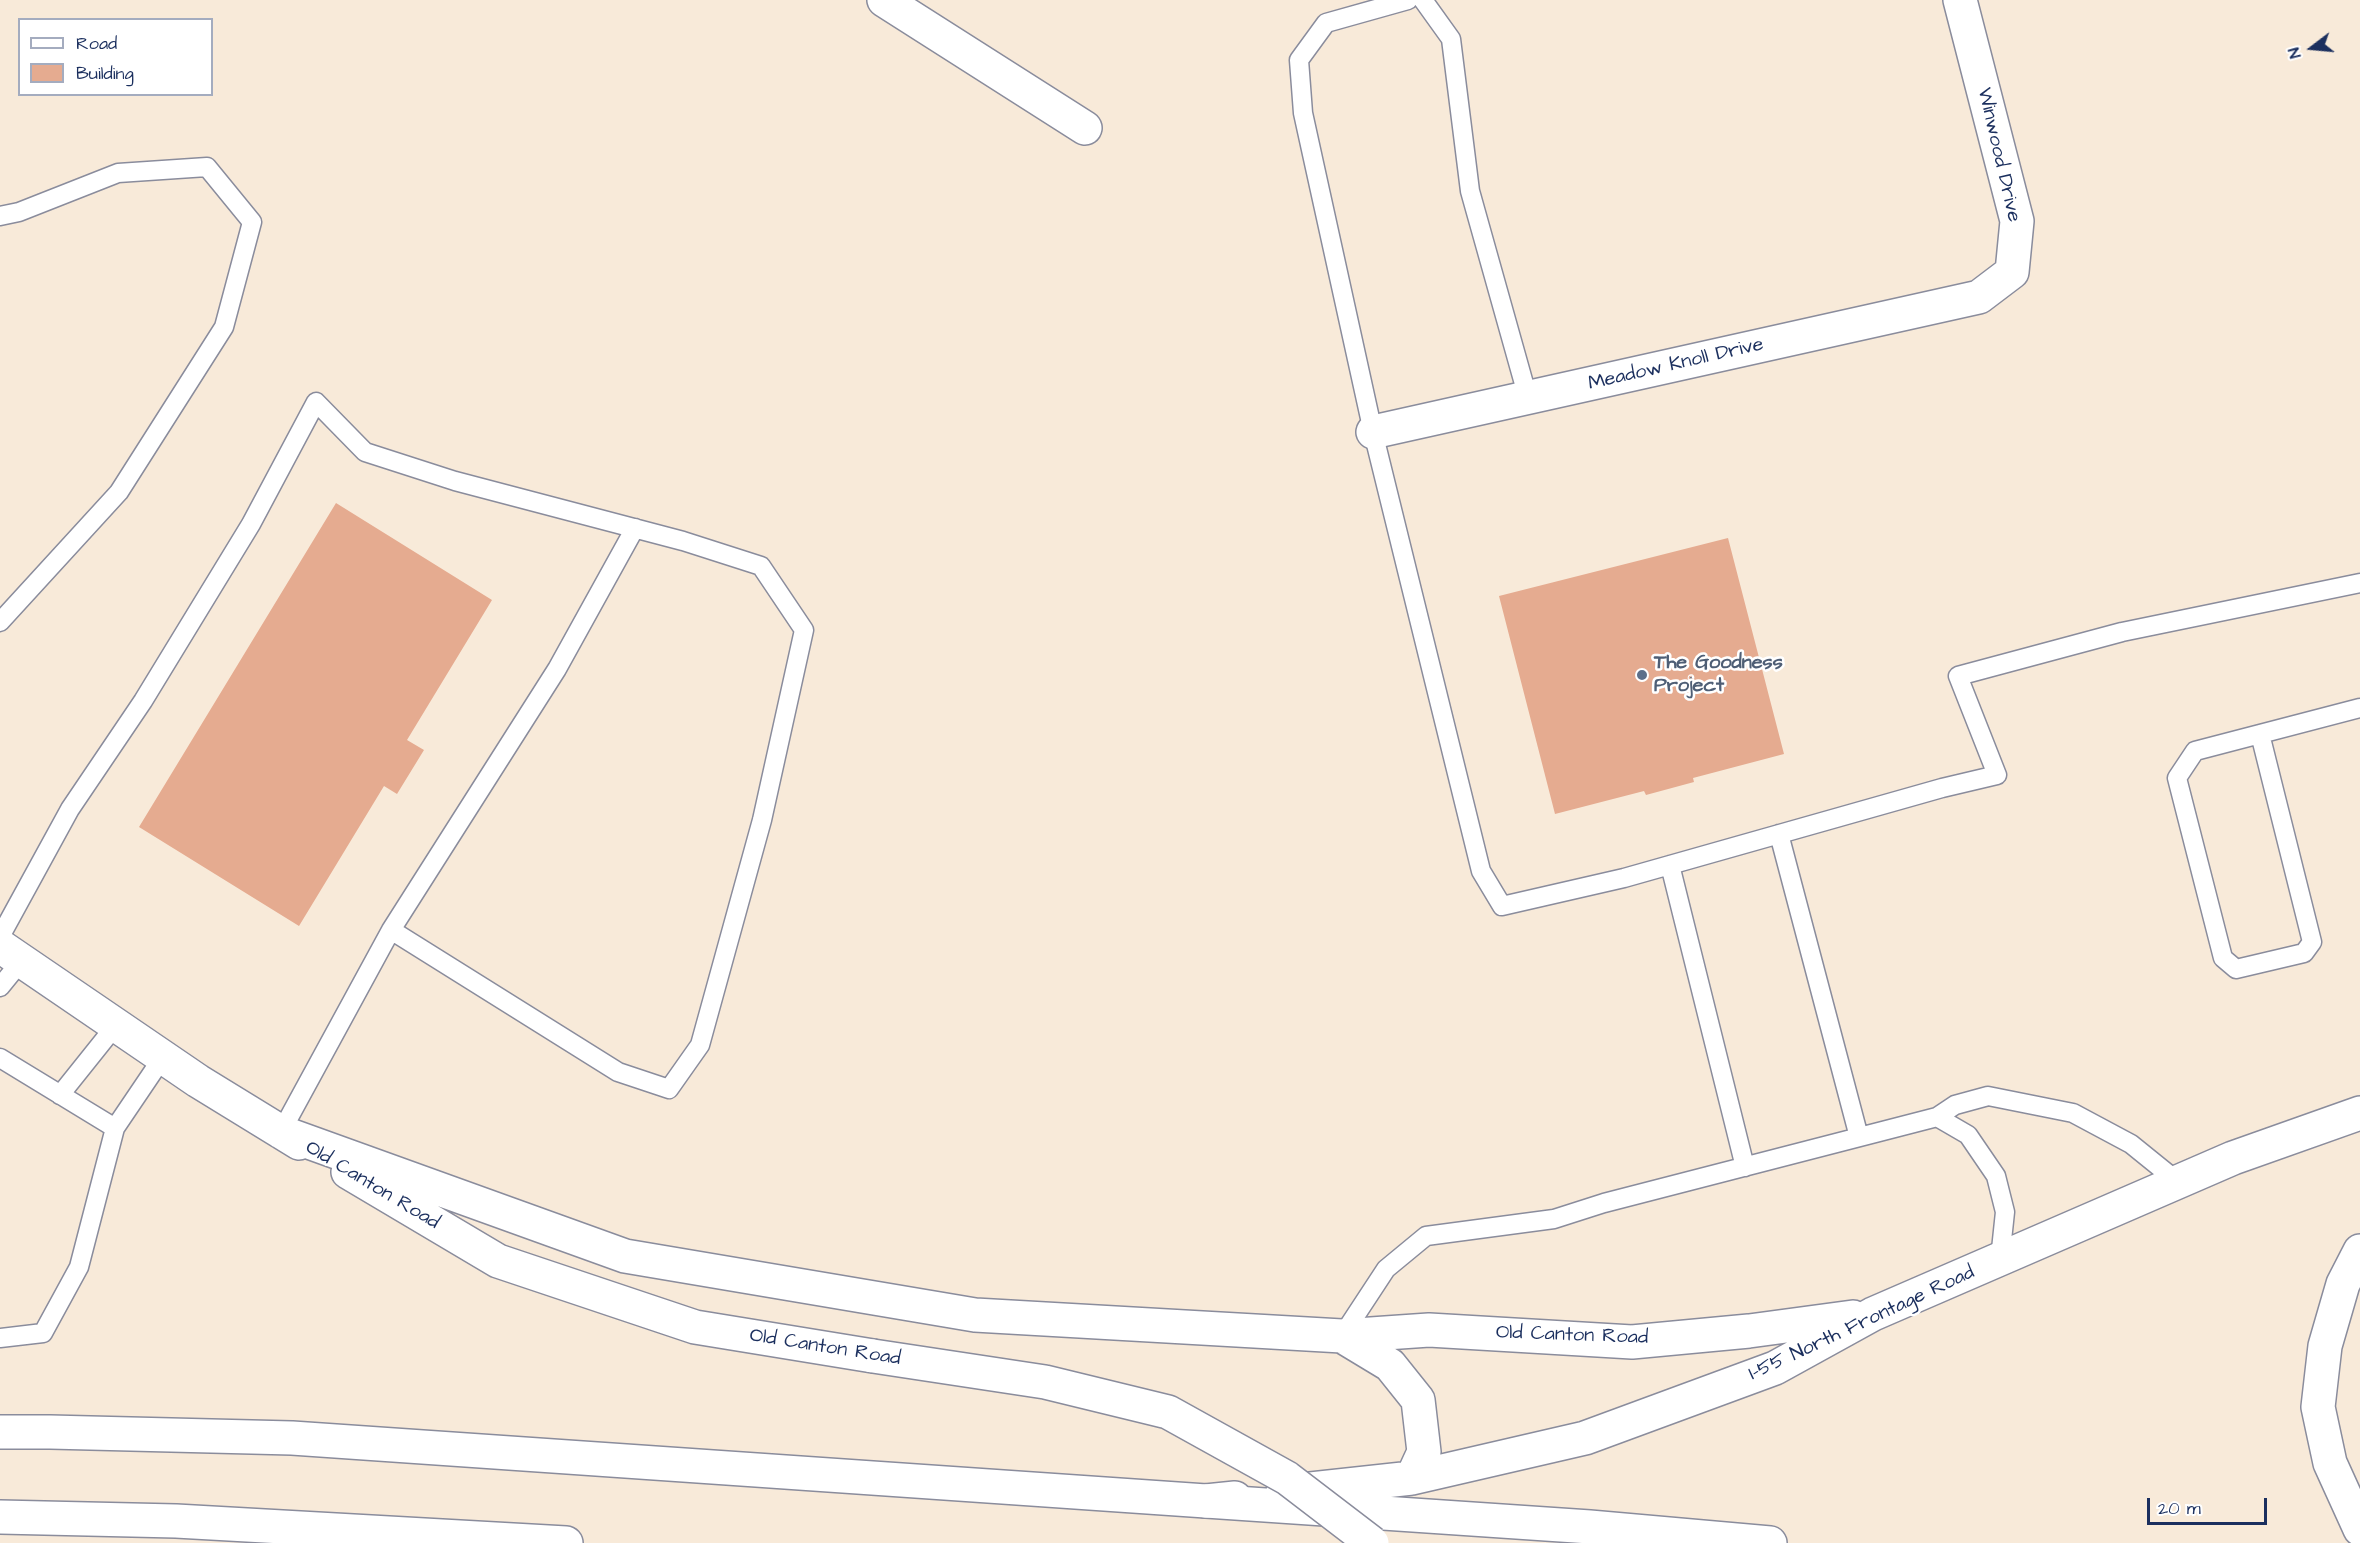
<!DOCTYPE html>
<style>
body{margin:0}
#map{position:relative;width:2360px;height:1543px;overflow:hidden;background:#f8ead9;font-family:"Architects Daughter",sans-serif}
canvas{display:block}
.legend{position:absolute;left:18px;top:18px;width:195px;height:78px;box-sizing:border-box;background:#fff;border:2px solid #a4acbf;margin:0;padding:8px 10px;list-style:none;font-size:18px;color:#1b2f5e}
.legend li{display:flex;align-items:center;gap:12px;height:30px}
.legend b{width:30px;border:2px solid #a4acbf}
.north{position:absolute;left:2282px;top:18px;width:60px;height:60px;-webkit-text-stroke:4px #fff;paint-order:stroke;rotate:254deg;font-size:16px;font-weight:700;line-height:24px;text-align:center;color:#1b2f5e}
.north::after{content:'';display:block;margin:auto;width:21px;height:27px;background:#1b2f5e;clip-path:polygon(50% 0,100% 100%,50% 72%,0 100%)}
.scale{position:absolute;left:2147px;top:1498px;width:120px;height:27px;box-sizing:border-box;border:3px solid #1b2f5e;border-top:0;padding-left:8px;font-size:18px;line-height:21px;white-space:nowrap;color:#1b2f5e;-webkit-text-stroke:4px #fff;paint-order:stroke}
</style>
<div id="map">
<canvas width="2360" height="1543"></canvas>
<ul class="legend">
<li><b style="height:8px;background:#fff"></b>Road</li>
<li><b style="height:16px;background:#e5ab90"></b>Building</li>
</ul>
<div class="north">N</div>
<div class="scale">20 m</div>
</div>
<script>
const g = document.querySelector('canvas').getContext('2d');
g.lineJoin = 'round';
function fill(path, color) {
  g.fillStyle = color;
  g.fill(path, 'evenodd');
}
function trace(path, color, width, dash) {
  g.strokeStyle = color;
  g.lineWidth = width;
  g.lineCap = dash ? 'butt' : 'round';
  g.setLineDash(dash || []);
  g.stroke(path);
}
function write(font, color, halo, rows, align = 'center') {
  g.font = font + ' "Architects Daughter",sans-serif';
  g.lineWidth = 5;
  g.setLineDash([]);
  g.textBaseline = 'middle';
  g.strokeStyle = halo;
  g.fillStyle = color;
  for (const [text, x, y, turn = 0] of rows) {
    g.save();
    g.translate(x, y);
    g.rotate((+turn || 0) * Math.PI / 180);
    g.textAlign = isNaN(turn) ? turn : align;
    if (halo) g.strokeText(text, 0, 0);
    g.fillText(text, 0, 0);
    g.restore();
  }
}
const building = new Path2D(`
 M336 503 492 600 407 740 424 750 397 794 384 786 299 926 139 827Z
 M1728 538 1784 754 1693 778 1694 782 1646 795 1644 791 1555 814 1499 596Z`);
const service = new Path2D(`
 M1408 0 1326 23 1299 60 1303 113 1373 432 1481 871 1502 906 1624 878 1942 788 1997 775 1958 676 2122 632 2360 583
 M1423 0 1451 39 1470 191 1528 398
 M0 216 19 212 118 173 207 167 252 222 224 327 119 492 0 622
 M2260 734 2312 942 2304 953 2236 969 2223 958 2177 778 2195 751 2360 708
 M1779 834 1859 1137
 M1670 865 1745 1167
 M0 937 70 809 143 701 251 524 316 402 365 452 455 481 683 541 761 566 804 630 762 820 700 1045 669 1089 618 1072 391 930
 M0 987 22 960
 M0 1058 115 1128
 M60 1095 116 1025
 M1937 1117 1968 1135 1996 1176 2005 1212 2000 1259
 M281 1132 391 930 557 669 635 528
 M1342 1336 1386 1269 1426 1236 1554 1219 1604 1203 1937 1117 1955 1105 1988 1096 2073 1113 2131 1144 2178 1182
 M0 1338 43 1333 79 1267 115 1128 163 1057`);
const minor = new Path2D(`
 M884 0 1085 128
 M1373 432 1979 297 2012 272 2017 221 1960 0`);
const tertiary = new Path2D(`
 M0 946 198 1081 299 1143
 M281 1132 625 1256 975 1315 1342 1336 1429 1330 1632 1342 1749 1331 1853 1317
 M348 1172 498 1261 695 1327 873 1356
 M1342 1336 1390 1365 1418 1400 1424 1452 1412 1478
 M0 1432H50L292 1438 1206 1501 1235 1498
 M1283 1492 1412 1478 1585 1438 1775 1368 1873 1314 2233 1158 2360 1113`);
const motorway = new Path2D(`
 M2360 1251 2343 1284 2325 1346 2318 1407 2330 1463 2360 1529
 M1206 1501 1590 1527 1770 1543
 M0 1517 176 1521 566 1543`);
const tertiaryBridge = new Path2D(`
 M873 1356 1045 1382 1168 1412 1287 1478 1372 1543`);
const markers = [
 [1642,675,6,"#5c6f8a"]
];
const streetNames = [
 ["Winwood Drive",1998,155,77],
 ["Meadow Knoll Drive",1676,365,-13],
 ["Old Canton Road",372,1186,31],
 ["I-55 North Frontage Road",1862,1324,-25],
 ["Old Canton Road",1572,1336,2],
 ["Old Canton Road",825,1348,9]
];
const serviceNames = [
 ["The Goodness",1654,664],
 ["Project",1654,687]
];
fill(building, '#e5ab90');
trace(service, '#8a8c9c', 21);
trace(minor, '#8a8c9c', 36);
trace(tertiary, '#8a8c9c', 36);
trace(motorway, '#8a8c9c', 36);
trace(service, '#fff', 18);
trace(minor, '#fff', 33);
trace(tertiary, '#fff', 33);
trace(motorway, '#fff', 33);
trace(tertiaryBridge, '#8a8c9c', 36, []);
trace(tertiaryBridge, '#fff', 33);
for (const [x, y, r, color] of markers) {
  const dot = new Path2D();
  dot.arc(x, y, r, 0, 2 * Math.PI);
  g.fillStyle = color;
  g.fill(dot);
  trace(dot, '#fff', 2);
}
write('20px', '#1b2f5e', '#fff', streetNames);
write('bold 20px', '#4e5e75', '#fff', serviceNames, 'left');
</script>
